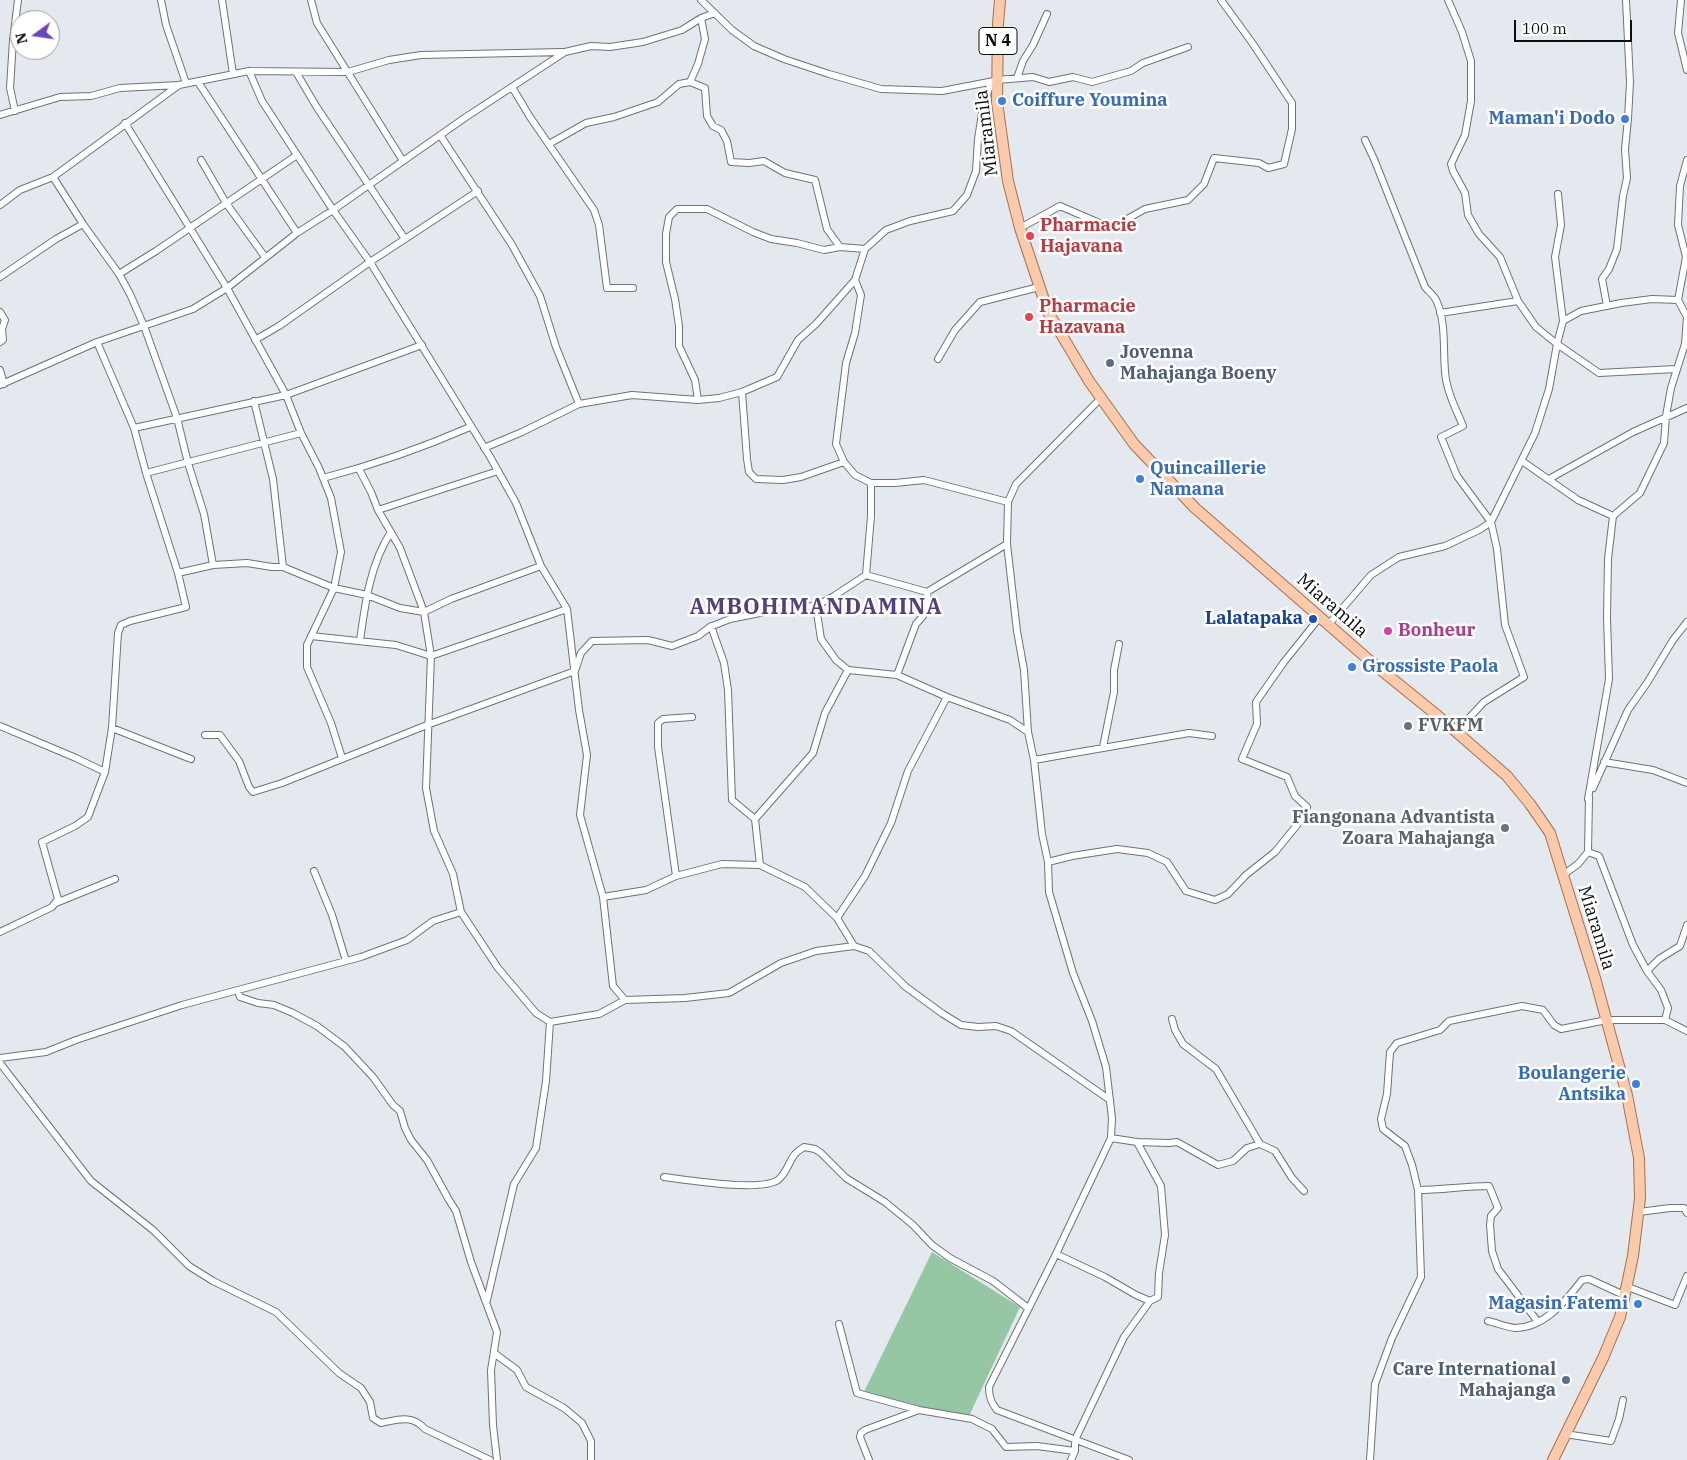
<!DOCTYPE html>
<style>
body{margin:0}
#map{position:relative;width:1687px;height:1460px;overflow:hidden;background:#e3e9ee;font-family:"IBM Plex Serif",serif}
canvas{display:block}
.north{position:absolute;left:10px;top:10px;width:50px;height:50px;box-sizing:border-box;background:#fff;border:1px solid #9d9e9f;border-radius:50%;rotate:256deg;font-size:14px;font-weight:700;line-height:20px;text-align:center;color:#0b0d0f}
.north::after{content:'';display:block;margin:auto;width:18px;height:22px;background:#6e45bd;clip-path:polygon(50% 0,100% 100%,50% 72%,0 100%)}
.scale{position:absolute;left:1514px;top:20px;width:118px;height:22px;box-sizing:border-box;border:2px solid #0b0d0f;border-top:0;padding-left:6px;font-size:15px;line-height:18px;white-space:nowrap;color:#0b0d0f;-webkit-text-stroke:4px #fff;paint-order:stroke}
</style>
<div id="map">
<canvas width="1687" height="1460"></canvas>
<div class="north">N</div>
<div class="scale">100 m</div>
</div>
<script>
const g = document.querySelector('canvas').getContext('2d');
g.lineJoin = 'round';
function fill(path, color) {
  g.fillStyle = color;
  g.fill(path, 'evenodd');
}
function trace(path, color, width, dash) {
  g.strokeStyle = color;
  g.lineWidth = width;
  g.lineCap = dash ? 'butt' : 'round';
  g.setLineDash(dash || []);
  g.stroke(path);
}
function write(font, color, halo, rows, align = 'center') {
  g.font = font + ' "IBM Plex Serif",serif';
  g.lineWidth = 5;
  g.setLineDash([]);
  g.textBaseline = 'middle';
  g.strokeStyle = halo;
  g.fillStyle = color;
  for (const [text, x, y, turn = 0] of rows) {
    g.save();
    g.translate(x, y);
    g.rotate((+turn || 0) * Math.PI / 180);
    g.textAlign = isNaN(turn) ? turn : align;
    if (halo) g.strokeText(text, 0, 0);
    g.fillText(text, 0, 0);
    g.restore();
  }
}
const green = new Path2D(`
 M932 1252 1020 1307 969 1416 862 1396Z`);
const minor = new Path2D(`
 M161 0 166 25 186 83
 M222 0 233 74
 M311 0 317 23 403 161
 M701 0 732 30 754 46 784 59 829 74 881 89 942 91 994 81
 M1448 0 1462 32 1471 61V101L1465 135 1451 164 1453 171 1465 193 1468 215 1479 234 1500 257 1518 301 1536 327 1557 344 1599 373 1676 369
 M1681 0 1678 33 1687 70
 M249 71 262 101 333 210 370 262 489 455 516 503 541 566 567 609 579 710 587 755 580 815 603 897 613 986 625 1000 685 998 729 993 781 963 816 951 854 946
 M296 72 316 106 405 239
 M1017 78 1023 61 1033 45 1047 14
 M997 80 1033 77 1049 82 1073 77 1092 82 1131 71 1143 63 1188 47
 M198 82 297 233
 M690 82 705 88 707 116 713 126 721 130 727 141 731 162 749 163 764 161 785 173 815 180 827 229 840 247 865 249
 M512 87 530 117 594 210 599 225 607 288H633
 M15 111 10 88 13 40 18 0
 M0 115 60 97 91 96 120 88 179 85 249 71 348 72 389 60 421 55 564 52
 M125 123 227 288 286 395 301 433 319 468 331 498 341 552 334 588 307 645V667L331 723 342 758
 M440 135 512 245 540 296 556 347 579 404
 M1365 140 1374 159 1425 287C1429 292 1435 296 1437 302 1446 323 1443 349 1445 371 1446 390 1456 409 1463 426L1441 437 1457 476 1491 522 1497 549 1505 625 1524 677 1484 702 1456 732
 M549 144 586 123 614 117 658 102 679 84 690 82 698 64 705 39 701 18
 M201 160 226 203 265 257
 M53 177 83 224 119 274 130 294 144 326 177 418 188 463 204 514 213 565
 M1558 194 1561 225 1555 257 1563 321
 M0 205 20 190 53 177 179 85
 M1020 228 1060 206 1111 228 1145 209 1188 200 1204 184 1214 158 1259 163 1268 168 1284 164 1292 129V103L1253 44 1221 0
 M119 274 156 251 297 155
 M0 277 56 239 83 224
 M855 280 861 295 855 333 846 363 836 444 844 462 855 475 871 483H895L924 480 1008 502
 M1607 306 1602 279 1609 269 1617 249 1623 196 1627 178 1625 149 1628 119 1630 82 1626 0
 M0 312 5 320 2 329 3 340 0 342
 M1440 313 1518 301
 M255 340 279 326 370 262 478 191
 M938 359 955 330 980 302 1039 287
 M0 370 4 384
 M0 385 97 342 193 309 227 288 297 233 333 210 466 117 565 52 591 46 610 47 643 42 682 30 701 18 715 13
 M742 392 747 459 749 472 756 479 783 480 801 477 844 462
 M1101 398 1016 484 1008 502 1007 544 1017 631 1024 670 1028 732 1034 760 1042 834 1048 862 1049 892 1073 973 1092 1021 1106 1067 1112 1118 1111 1138 1056 1254 989 1387C989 1397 991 1402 997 1410L1129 1460
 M698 400 695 380 679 346V326L675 299 666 262V234L669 217 677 209H707L753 232 771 239 797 243 824 250 840 247
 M254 401 273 479 283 567
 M134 428 286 395 422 345
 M484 448 522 432 579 404 632 395 698 400 719 398 742 392 777 377 798 340 816 324 855 280 865 249 886 230 910 221 953 211 967 195 976 171 978 139 983 107 991 82
 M1522 461 1578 500 1613 516
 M359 469 371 492 378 510 400 548 424 612 431 656 426 788 434 831 453 874 461 912 498 968 536 1013 550 1022 599 1014 625 1000
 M146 473 301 433
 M323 478C373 465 422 448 470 427
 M1549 479 1633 432 1687 408
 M378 510 498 471
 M178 573 213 565 247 563 272 567H283L334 588 367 595 400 608 424 612 451 599 541 566
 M866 575 871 516V483
 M816 606 821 639 836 660 848 670 897 675 947 697 1010 720 1028 732
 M1329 624 1371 575 1399 557 1445 546 1479 530 1491 522 1535 433 1549 389 1557 344 1563 321 1581 311 1621 303 1652 299 1678 300
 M711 626 724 663 728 690 732 800 755 819
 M311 636 396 645 431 656 567 609
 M360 641C365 604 370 564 391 532
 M897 675 916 624 923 616 928 603 927 592
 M0 726 76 758 105 772
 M112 728 191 759
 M205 735H220L239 761 249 787 253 792 282 783 427 725 575 671 581 653 592 641 648 640 672 646 698 636 710 627 730 619 790 607 816 606 834 596 866 575 927 592 1007 544
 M1103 747 1114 692V670L1119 644
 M1034 760 1189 733 1212 736
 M1604 762 1653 770 1687 783
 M1593 788 1628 710 1647 683 1673 640 1687 622
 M1588 799 1609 679 1607 618 1608 559 1613 516 1640 493 1664 443 1666 416 1671 388 1685 344 1687 317 1678 300 1686 257 1678 225 1680 186 1687 160
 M1307 807 1295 796 1287 777 1242 759 1257 724 1256 702 1284 662 1320 617
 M1588 852 1599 856 1633 945 1647 971 1661 990 1668 1008 1665 1020
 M1048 862 1072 856 1117 849 1148 853 1167 862 1186 891 1215 900 1228 894 1246 875 1275 852 1297 825
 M760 865 755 819 813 753 825 713 848 670
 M314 871 332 915 346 961
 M1563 875 1578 864 1588 852 1589 797
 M676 876 658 747V723L663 719 692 717
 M603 897 646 890 676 876 722 864 760 865 805 887 837 918 854 946 869 951 906 987 943 1014 961 1025 978 1027 996 1026 1011 1031 1110 1100
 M56 903 115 879
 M837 918 865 876 891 823 908 771 947 697
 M0 932 52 907 58 899 42 842 75 826 88 817 105 772 112 728 118 633 121 625 130 621 186 607 178 573 146 473 134 428 97 342
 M1647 971 1659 959 1680 946 1687 925
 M238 991 240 997 258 1003 274 1005 293 1013 317 1026 345 1047 373 1077 393 1105 400 1111 405 1128 411 1140 427 1160 449 1200 456 1211 471 1262 497 1332 491 1370 493 1425 497 1460
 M1172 1019 1175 1030 1183 1044 1216 1069 1260 1144
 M0 1058 46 1052 76 1040 182 1005 361 957 407 940 433 921 461 912
 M0 1063 91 1181 153 1230 189 1266 213 1281 276 1312 339 1373 361 1388 370 1402 373 1418 381 1423C397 1420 412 1414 425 1429L490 1460
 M1111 1138 1137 1142 1169 1143 1177 1142 1218 1165 1233 1161 1247 1148 1260 1144 1275 1151 1292 1178 1304 1191
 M664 1177C688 1180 760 1192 778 1180 787 1173 789 1161 795 1154 797 1152 801 1149 804 1147L815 1149 821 1153 846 1178 885 1202 913 1225 932 1245 950 1258 993 1281 1028 1308
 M1418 1190C1442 1190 1465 1186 1489 1186L1498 1208 1491 1216 1490 1225 1492 1251 1498 1269 1538 1322
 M1639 1212 1670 1208H1684L1687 1213
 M1056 1254 1105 1277 1136 1295 1150 1301 1158 1297 1159 1273 1165 1235 1161 1186 1137 1142
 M1628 1287 1675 1305 1687 1276
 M487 1300 514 1184 536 1148 546 1081 550 1022
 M1488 1321C1497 1323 1506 1327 1515 1328 1544 1328 1566 1301 1582 1280L1589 1279 1626 1296
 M839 1324 857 1393 919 1410 972 1419 992 1429 1006 1447 1037 1446 1075 1451
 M494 1353 517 1370 526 1387 564 1408 582 1423 591 1441V1460
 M1565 1434 1611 1441 1619 1419 1623 1400
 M869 1460 860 1437 861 1433 865 1430 919 1410
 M1071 1460 1075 1451V1440L1124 1337 1150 1301
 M1370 1460 1375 1384 1392 1338 1421 1277 1418 1190 1412 1165 1405 1146 1383 1129 1381 1119 1387 1094 1390 1052 1397 1043 1440 1030 1449 1021 1522 1006 1543 1010 1554 1025 1561 1029 1607 1020H1665L1687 1031`);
const primary = new Path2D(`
 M1000 0 998 24 997 102 1008 181 1020 228 1048 312 1089 381 1134 444 1195 508 1370 661 1438 716 1507 776 1530 804 1550 833 1595 978 1627 1095 1639 1158 1640 1198 1633 1256 1620 1317 1603 1358 1553 1460`);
const markers = [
 [1002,101,5,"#3f7fe0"],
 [1625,119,5,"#3f7fe0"],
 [1030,236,5,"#e0444e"],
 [1029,317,5,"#e0444e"],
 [1110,363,5,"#5c6f8a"],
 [1140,479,5,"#3f7fe0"],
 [1313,619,5,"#1a4fb4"],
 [1388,631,5,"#d1479c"],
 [1352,667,5,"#3f7fe0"],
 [1408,726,5,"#6b7280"],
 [1505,828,5,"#6b7280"],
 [1636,1084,5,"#3f7fe0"],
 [1638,1304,5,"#3f7fe0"],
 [1566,1380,5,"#5c6f8a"]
];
const shields = [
 [998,41,38]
];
const shieldNames = [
 ["N 4",998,41]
];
const shopNames = [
 ["Coiffure Youmina",1012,101],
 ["Maman'i Dodo",1615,119,"right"],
 ["Quincaillerie",1150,469],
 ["Namana",1150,490],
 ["Grossiste Paola",1362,667],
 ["Boulangerie",1626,1074,"right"],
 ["Antsika",1626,1095,"right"],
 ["Magasin Fatemi",1628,1304,"right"]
];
const streetNames = [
 ["Miaramila",987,133,-97],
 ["Miaramila",1332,606,41],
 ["Miaramila",1596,928,73]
];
const healthNames = [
 ["Pharmacie",1040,226],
 ["Hajavana",1040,247],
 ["Pharmacie",1039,307],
 ["Hazavana",1039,328]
];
const serviceNames = [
 ["Jovenna",1120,353],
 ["Mahajanga Boeny",1120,374],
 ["Care International",1556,1370,"right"],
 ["Mahajanga",1556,1391,"right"]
];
const transitNames = [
 ["Lalatapaka",1303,619]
];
const hotelNames = [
 ["Bonheur",1398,631]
];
const worshipNames = [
 ["FVKFM",1418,726],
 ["Fiangonana Advantista",1495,818,"right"],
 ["Zoara Mahajanga",1495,839,"right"]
];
const districtNames = [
 ["AMBOHIMANDAMINA",816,608]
];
fill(green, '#96c7a4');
trace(minor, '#6d7377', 8);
trace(primary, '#a57150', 12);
trace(minor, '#fff', 6);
trace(primary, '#fbcaab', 10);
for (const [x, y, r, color] of markers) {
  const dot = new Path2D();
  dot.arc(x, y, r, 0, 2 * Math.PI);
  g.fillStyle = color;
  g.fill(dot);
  trace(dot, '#fff', 2);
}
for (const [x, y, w] of shields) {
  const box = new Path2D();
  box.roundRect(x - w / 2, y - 13.5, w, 27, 4);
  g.fillStyle = '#fff';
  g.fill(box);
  trace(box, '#0b0d0f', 1);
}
write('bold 16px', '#0b0d0f', null, shieldNames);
write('bold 18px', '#366cbe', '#fff', shopNames, 'left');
write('18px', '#0b0d0f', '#fff', streetNames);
write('bold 18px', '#be3a42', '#fff', healthNames, 'left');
write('bold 18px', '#4e5e75', '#fff', serviceNames, 'left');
write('bold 18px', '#164399', '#fff', transitNames, 'right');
write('bold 18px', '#b23c85', '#fff', hotelNames, 'left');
write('bold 18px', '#5b616d', '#fff', worshipNames, 'left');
g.letterSpacing = '1px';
write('bold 22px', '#52417e', '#fff', districtNames);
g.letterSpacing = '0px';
</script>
